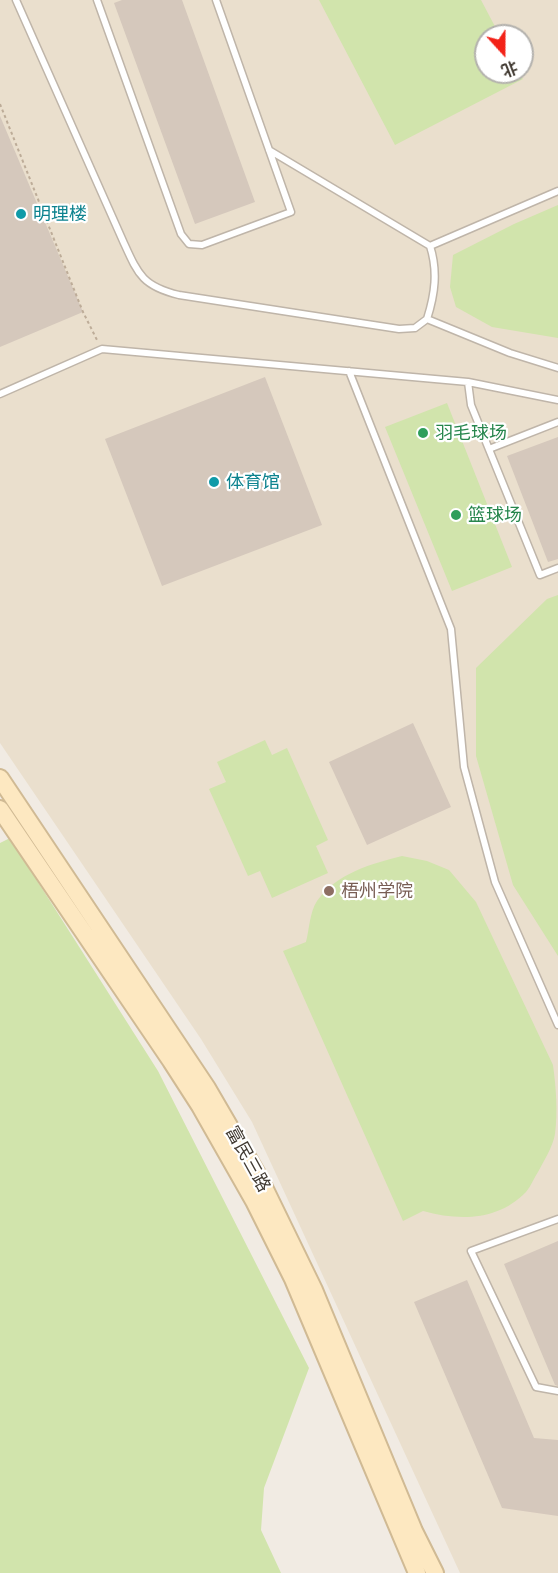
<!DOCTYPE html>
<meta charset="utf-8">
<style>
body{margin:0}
#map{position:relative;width:558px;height:1573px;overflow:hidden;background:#f1ebe3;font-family:"Golos Text","Noto Sans SC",sans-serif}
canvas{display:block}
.north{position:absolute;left:474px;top:24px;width:60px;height:60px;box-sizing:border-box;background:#fff;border:2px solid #b3b1ad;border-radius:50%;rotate:159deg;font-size:16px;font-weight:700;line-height:24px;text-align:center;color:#423b33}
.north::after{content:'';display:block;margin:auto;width:21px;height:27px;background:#f32218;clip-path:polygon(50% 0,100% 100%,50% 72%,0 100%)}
</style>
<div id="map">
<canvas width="558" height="1573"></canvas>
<div class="north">北</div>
</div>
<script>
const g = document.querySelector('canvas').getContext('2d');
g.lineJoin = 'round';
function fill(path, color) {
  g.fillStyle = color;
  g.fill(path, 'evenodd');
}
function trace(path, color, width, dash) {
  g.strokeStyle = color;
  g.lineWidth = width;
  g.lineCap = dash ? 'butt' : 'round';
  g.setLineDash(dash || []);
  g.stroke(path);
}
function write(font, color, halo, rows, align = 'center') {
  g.font = font + ' "Golos Text","Noto Sans SC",sans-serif';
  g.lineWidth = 4.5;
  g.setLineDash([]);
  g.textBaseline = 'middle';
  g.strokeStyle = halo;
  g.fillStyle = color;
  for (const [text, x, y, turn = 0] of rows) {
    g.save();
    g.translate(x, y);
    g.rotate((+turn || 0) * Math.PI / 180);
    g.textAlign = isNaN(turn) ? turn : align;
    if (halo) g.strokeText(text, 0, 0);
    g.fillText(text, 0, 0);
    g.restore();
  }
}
const education = new Path2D(`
 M0 0H558V1573H460L252 1122 201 1039 0 743ZM486 36H522V72H486Z`);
const green = new Path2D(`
 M319 0H481L500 36H486V72H519L523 79 395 145Z
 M558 205V338L492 327 456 307 450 287 453 255 514 224Z
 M447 403 512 567 452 591 385 427Z
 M558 595V956L513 885 476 756V668L547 599Z
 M265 740 272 755 287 748 328 840 316 846 328 873 272 898 260 871 248 876 209 789 226 782 217 762Z
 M10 838 158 1071 309 1368 264 1488 261 1530 281 1573H0V843Z
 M402 856 427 861 449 870 476 902 553 1065C556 1087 558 1112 555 1134 553 1146 544 1161 538 1172 534 1178 531 1186 526 1192 498 1221 459 1221 423 1211L403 1221 283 951 306 942C309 930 310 911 317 901 337 873 371 864 402 856Z`);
const building = new Path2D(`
 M122 0H182L255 202 195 224 114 3Z
 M0 116 83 312 0 347Z
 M265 377 322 525 162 586 105 439Z
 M558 437V559L548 562 507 456Z
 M413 723 451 807 367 845 329 762Z
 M558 1241V1386L555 1385 504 1264Z
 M467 1280 534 1438 558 1440V1516L502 1508 414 1302Z`);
const path = new Path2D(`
 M0 104 83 312 98 342`);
const service = new Path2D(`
 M16 0 123 241C138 274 142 286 179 295L399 329 415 328 427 319C435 294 438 271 430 246L269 150
 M97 0 181 234 189 244 202 245 291 212 216 0
 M430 246 558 191
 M427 319 510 353 558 368
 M349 371 451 629 464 767 495 882 558 1025
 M468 382 471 405 540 575 558 568
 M0 394 102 349 468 382 558 400
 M489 449 558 422
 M558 1219 471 1251 536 1387 558 1391`);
const secondary = new Path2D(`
 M0 778 207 1088 260 1179 314 1290 414 1531 435 1573
 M0 809 171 1061 200 1106 254 1201 293 1279 417 1573`);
const markers = [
 [21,214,6,"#0f9aa8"],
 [423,433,6,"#2e9e5b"],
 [214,482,6,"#0f9aa8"],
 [456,515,6,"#2e9e5b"],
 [329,891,6,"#8d6e63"]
];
const cultureNames = [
 ["明理楼",33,214],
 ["体育馆",226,482]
];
const leisureNames = [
 ["羽毛球场",435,433],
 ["篮球场",468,515]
];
const educationNames = [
 ["梧州学院",341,891]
];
const streetNames = [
 ["富民三路",248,1159,61]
];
fill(education, '#eadfcd');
fill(green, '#d1e4ac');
fill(building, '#d5c8bc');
trace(service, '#bfb5a9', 9);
trace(secondary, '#d0ba94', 20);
trace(path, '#bdac98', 2, [3, 3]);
trace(service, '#fff', 6);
trace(secondary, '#fde8c1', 16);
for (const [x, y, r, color] of markers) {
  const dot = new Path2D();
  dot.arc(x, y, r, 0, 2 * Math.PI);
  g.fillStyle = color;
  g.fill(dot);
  trace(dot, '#fff', 2);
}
write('18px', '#0d838f', '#fff', cultureNames, 'left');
write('18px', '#27864d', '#fff', leisureNames, 'left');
write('18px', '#785e54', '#fff', educationNames, 'left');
write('18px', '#423b33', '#fff', streetNames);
</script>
